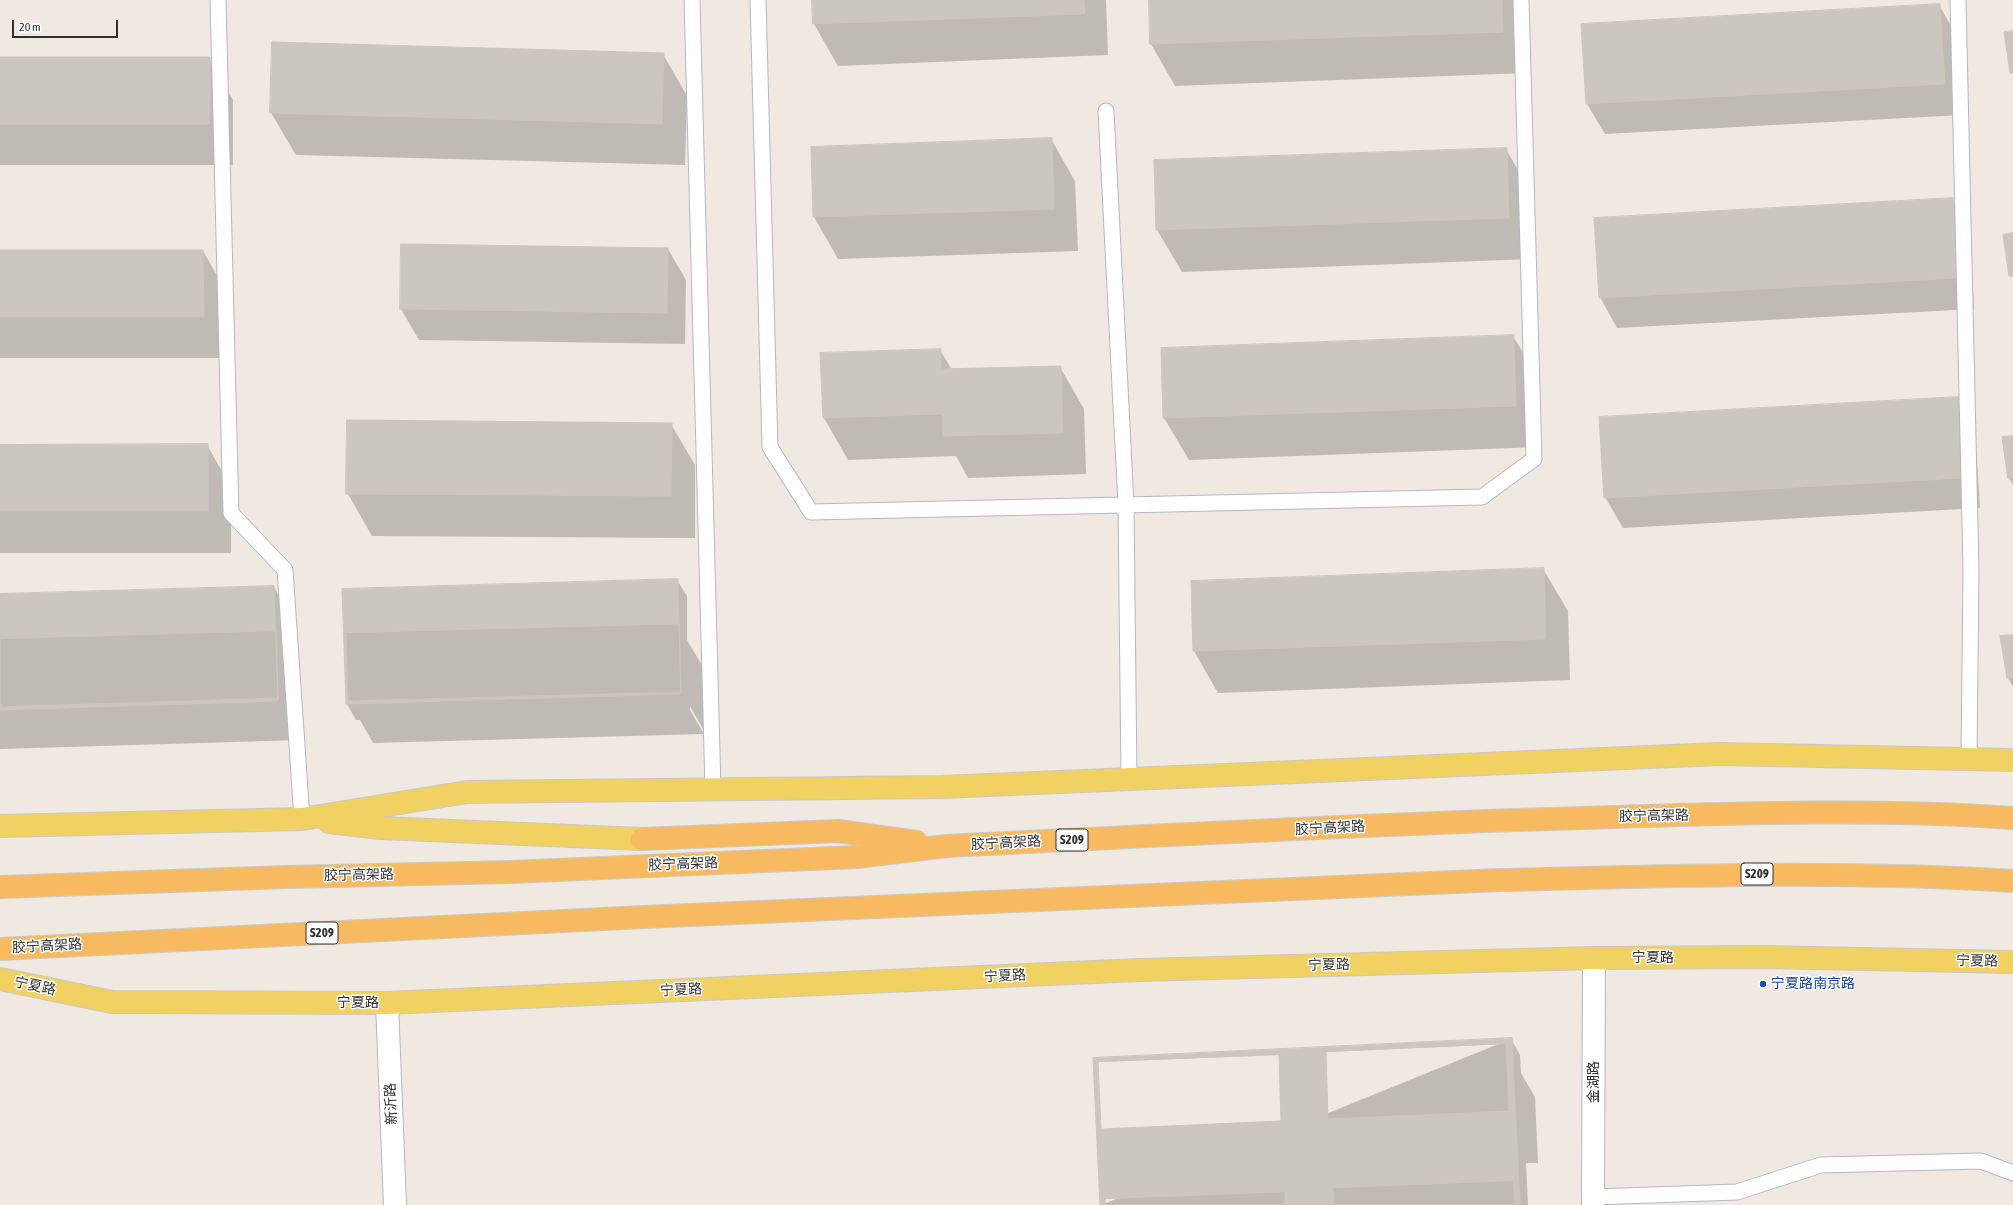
<!DOCTYPE html>
<meta charset="utf-8">
<style>
body{margin:0}
#map{position:relative;width:2013px;height:1205px;overflow:hidden;background:#efe9e1;font-family:"Asap Condensed",sans-serif}
canvas{display:block}
.scale{position:absolute;left:12px;top:20px;width:106px;height:18px;box-sizing:border-box;border:2px solid #2e2e2e;border-top:0;padding-left:5px;font-size:12px;line-height:14px;white-space:nowrap;color:#2e2e2e;-webkit-text-stroke:3px #fff;paint-order:stroke}
</style>
<div id="map">
<canvas width="2013" height="1205"></canvas>
<div class="scale">20 m</div>
</div>
<script>
const g = document.querySelector('canvas').getContext('2d');
g.lineJoin = 'round';
function fill(path, color) {
  g.fillStyle = color;
  g.fill(path, 'evenodd');
}
function trace(path, color, width, dash) {
  g.strokeStyle = color;
  g.lineWidth = width;
  g.lineCap = dash ? 'butt' : 'round';
  g.setLineDash(dash || []);
  g.stroke(path);
}
function write(font, color, halo, rows, align = 'center') {
  g.font = font + ' "Asap Condensed","Noto Sans SC",sans-serif';
  g.lineWidth = 3;
  g.setLineDash([]);
  g.textBaseline = 'middle';
  g.strokeStyle = halo;
  g.fillStyle = color;
  for (const [text, x, y, turn = 0] of rows) {
    g.save();
    g.translate(x, y);
    g.rotate((+turn || 0) * Math.PI / 180);
    g.textAlign = isNaN(turn) ? turn : align;
    if (halo) g.strokeText(text, 0, 0);
    g.fillText(text, 0, 0);
    g.restore();
  }
}
const shadow = new Path2D(`
 M813 0H1106L1108 55 838 66 814 24Z
 M1150 0H1522L1527 73 1175 86 1151 44Z
 M1939 5 1957 36 1962 115 1605 134 1587 104Z
 M663 54 687 96 685 165 296 155 271 113Z
 M0 58H209L233 100V165H0Z
 M1051 139 1075 181 1078 251 838 259 814 217Z
 M1506 149 1530 191 1533 259 1182 272 1157 230 1155 161Z
 M1952 199 1970 230 1974 309 1617 328 1600 297Z
 M668 249 686 280 685 344 419 340 401 309Z
 M0 251H203L227 293V358H0Z
 M1513 336 1538 378 1540 447 1189 460 1164 418Z
 M940 350 952 370 1060 367 1084 409 1086 474 968 478 956 456 848 460 824 418Z
 M1957 398 1975 429 1980 508 1623 528 1605 497Z
 M671 424 695 465V538L372 536 348 494Z
 M2013 437V485L2009 478Z
 M207 445 231 487V553H0V446Z
 M1543 569 1568 611 1570 680 1218 693 1194 651Z
 M677 580 687 596V640L703 667 704 731 690 706V710L704 734 373 743 360 720H356L347 704 343 590Z
 M274 587 283 603 301 740 0 749V595Z
 M2013 636V687L2008 678Z
 M1511 1039 1520 1055 1521 1073 1535 1097 1538 1163H1526L1528 1205H1101Z`);
const building = new Path2D(`
 M812 0H1084L1085 14 813 24Z
 M1149 0H1502L1503 32 1150 44Z
 M1940 4 1945 84 1586 104 1581 24Z
 M2013 31V73H2010L2004 32Z
 M272 42 664 53 662 124 270 113Z
 M0 57H210V124H0Z
 M1052 138 1054 209 813 217 811 147Z
 M1507 148 1509 218 1156 230 1154 160Z
 M1953 198 1957 278 1599 298 1594 218Z
 M2013 233V276H2009L2003 235Z
 M401 244 668 248 667 313 400 309Z
 M0 250H203L204 317H0Z
 M1514 335 1516 406 1163 418 1161 348Z
 M941 349V369L1061 366 1063 433 943 436 942 414 823 418 820 353Z
 M1958 397 1962 478 1604 498 1599 417Z
 M347 420 672 423 671 496 346 494Z
 M2013 436V478L2008 479 2002 437Z
 M208 444V511H0V445Z
 M1544 568 1546 639 1193 651 1191 581Z
 M678 579 681 694 346 704 342 589Z
 M274 586 278 701 0 710V594Z
 M679 624 681 692 348 701 346 633Z
 M276 631 278 698 0 707V639Z
 M2013 635V677L2007 678 2000 636Z
 M1512 1038 1520 1205H1100L1093 1058Z
 M1506 1044 1509 1111 1328 1119 1326 1052Z
 M1279 1055 1281 1121 1101 1129 1098 1062Z
 M1513 1181 1515 1205H1334L1333 1188Z
 M1285 1192V1205H1105V1199Z`);
const service = new Path2D(`
 M218 0 231 513 285 570 302 819
 M692 0 713 789
 M758 0 770 447 811 512 1482 497 1534 459 1521 0
 M1958 0 1971 569 1969 759
 M1106 111 1126 505 1129 779
 M1593 1197 1737 1192 1821 1165 1981 1161 2013 1173`);
const minor = new Path2D(`
 M1593 1205 1594 958`);
const tertiary = new Path2D(`
 M387 1003 395 1205`);
const primary = new Path2D(`
 M329 822 381 828 642 839
 M0 826 302 819 467 792 942 787 1720 754 2013 760
 M0 979 112 1002 387 1003 1140 970 1594 958 1763 957 2013 962`);
const trunk = new Path2D(`
 M642 839 838 831 916 842
 M0 887 287 877 511 872 857 857 947 846C1170 835 1393 823 1616 817 1749 813 1881 809 2013 818
 M0 949 644 917 1501 880`);
const trunkBridge = new Path2D(`
 M1501 880C1672 876 1842 870 2013 881`);
const markers = [
 [1763,984,4,"#1a4fb4"]
];
const shields = [
 [1072,840,32],
 [1757,874,32],
 [322,933,32]
];
const shieldNames = [
 ["S209",1072,840],
 ["S209",1757,874],
 ["S209",322,933]
];
const streetNames = [
 ["胶宁高架路",1654,816,-1],
 ["胶宁高架路",1330,828,-3],
 ["胶宁高架路",1006,843,-3],
 ["胶宁高架路",683,864,-2],
 ["胶宁高架路",359,875,-1],
 ["胶宁高架路",47,946,-3],
 ["宁夏路",1653,958],
 ["宁夏路",1977,961,1],
 ["宁夏路",1329,965,-1],
 ["宁夏路",1005,976,-3],
 ["宁夏路",35,986,12],
 ["宁夏路",681,990,-3],
 ["宁夏路",358,1003],
 ["金湖路",1594,1082,-90],
 ["新沂路",391,1104,-92]
];
const transitNames = [
 ["宁夏路南京路",1771,984]
];
fill(shadow, '#0003');
fill(building, '#cbc7bf');
trace(building, '#cbc5ba', 1);
trace(service, '#b4b7c1', 17);
trace(minor, '#b4b7c1', 24);
trace(tertiary, '#b4b7c1', 24);
trace(primary, '#c9c9c9', 24);
trace(trunk, '#c9c9c9', 24);
trace(service, '#fff', 15);
trace(minor, '#fff', 22);
trace(tertiary, '#fff', 22);
trace(primary, '#f2d163', 22);
trace(trunk, '#f8ba60', 22);
trace(trunkBridge, '#c9c9c9', 24, []);
trace(trunkBridge, '#f8ba60', 22);
for (const [x, y, r, color] of markers) {
  const dot = new Path2D();
  dot.arc(x, y, r, 0, 2 * Math.PI);
  g.fillStyle = color;
  g.fill(dot);
  trace(dot, '#fff', 1.5);
}
for (const [x, y, w] of shields) {
  const box = new Path2D();
  box.roundRect(x - w / 2, y - 11, w, 22, 3);
  g.fillStyle = '#fff';
  g.fill(box);
  trace(box, '#2e2e2e', 1);
}
write('bold 13px', '#2e2e2e', null, shieldNames);
write('14px', '#2e2e2e', '#fff', streetNames);
write('14px', '#164399', '#fff', transitNames, 'left');
</script>
